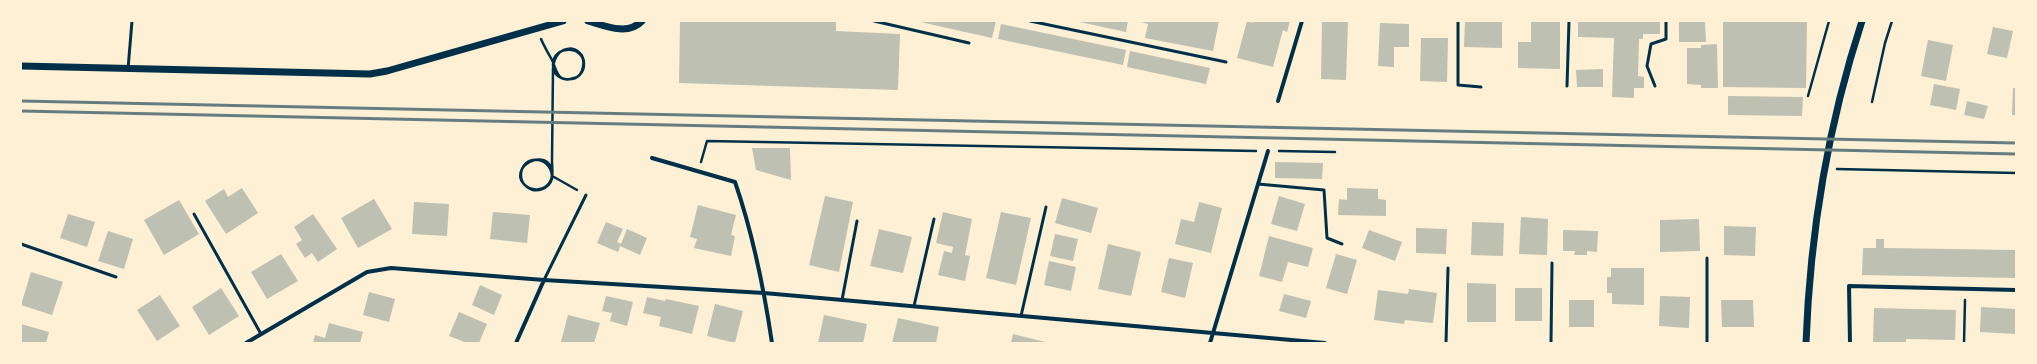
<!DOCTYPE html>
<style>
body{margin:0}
#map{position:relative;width:2037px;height:364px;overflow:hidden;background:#fdf0d5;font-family:"PT Sans",sans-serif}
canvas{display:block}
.frame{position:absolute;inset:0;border:22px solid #fdf0d5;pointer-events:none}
</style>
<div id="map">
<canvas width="2037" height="364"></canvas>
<div class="frame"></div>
</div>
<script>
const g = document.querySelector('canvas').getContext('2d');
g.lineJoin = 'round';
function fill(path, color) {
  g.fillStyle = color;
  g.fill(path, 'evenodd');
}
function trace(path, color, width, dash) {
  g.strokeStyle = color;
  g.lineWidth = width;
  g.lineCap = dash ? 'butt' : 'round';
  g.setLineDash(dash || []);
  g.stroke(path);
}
const building = new Path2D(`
 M680 21H836V31L900 34 898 90 679 83Z
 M916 21H996L992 38Z
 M1075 21H1128L1126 32Z
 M1137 21H1219L1213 51 1145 38 1148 24Z
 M1247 21 1253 23 1254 21H1290L1287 32 1283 30 1273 67 1237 58Z
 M1322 21H1348L1346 80 1321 79Z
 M1465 21H1502V48L1464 47Z
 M1531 21H1560V69L1518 68V42H1531Z
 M1578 21H1660V34H1643V39H1639L1638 76 1644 77V88H1634V98L1612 97 1614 38 1578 37Z
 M1679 21H1705L1706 42H1679Z
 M1723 21H1807L1806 88 1723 87Z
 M1380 23 1409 24V47H1394V67L1378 66Z
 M1001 24 1126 50 1123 65 998 39Z
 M1993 27 2013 31 2007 58 1987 54Z
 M1421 38H1448L1447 82 1420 81Z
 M1928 40 1953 45 1946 81 1921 76Z
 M1717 44 1718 88H1701V85L1687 84V48H1701V45Z
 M1130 51 1210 68 1206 84 1127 67Z
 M1603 69V87H1577L1576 70Z
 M1934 84 1960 89 1956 110 1930 105Z
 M2013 88H2016V115H2012Z
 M1728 96 1803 97 1802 116 1728 115Z
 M1967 101 1988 106 1984 119 1964 115Z
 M752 148H790L791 180 756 170Z
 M1275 162 1323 163 1322 179 1275 178Z
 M242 188 258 213 226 234 205 201 224 189 228 197Z
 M1347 188 1378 189V199L1386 200V216L1338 215 1339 199 1347 200Z
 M825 196 853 202 839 272 809 265Z
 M1279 196 1305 204 1297 231 1271 224Z
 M1062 198 1098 208 1091 233 1055 223Z
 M374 199 392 229 358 248 341 218Z
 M179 200 199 234 164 255 144 220Z
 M414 202 449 204 447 236 412 234Z
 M1199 202 1222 208 1211 253 1175 244 1181 219 1194 222Z
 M698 205 736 215 731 235 735 236 731 256 694 248 697 239 690 237Z
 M493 212 530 215 527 243 490 239Z
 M943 212 972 219 965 255 970 256 965 281 938 275 944 251 952 253 953 247 936 243Z
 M1001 212 1031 218 1016 285 986 278Z
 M68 214 95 222 87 247 60 238Z
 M313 214 337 249 318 262 312 253 305 258 296 244 302 240 294 227Z
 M1521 217 1548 219 1547 255 1519 254Z
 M1699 219 1700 251 1660 252V220Z
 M606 222 623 229 617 242 621 244 627 229 647 238 640 255 620 246 618 252 597 243Z
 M1472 222 1504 223 1503 256 1471 255Z
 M1724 226 1756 227 1755 256 1724 255Z
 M1416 228 1447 229 1446 254 1416 253Z
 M879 229 912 237 903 273 870 266Z
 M1369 230 1402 242 1395 261 1362 248Z
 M1563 230 1598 231 1597 252 1587 251V255H1574L1575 251H1563Z
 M108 231 133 239 124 269 98 261Z
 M1055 234 1078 239 1073 261 1050 256Z
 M1269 236 1313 248 1308 267 1288 262 1282 282 1259 276Z
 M1876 239H1884V248L2016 250V278L1862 275 1863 248H1876Z
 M1108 244 1141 252 1131 296 1098 289Z
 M281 254 298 281 267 299 251 272Z
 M1336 254 1357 260 1347 294 1326 288Z
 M1169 258 1193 263 1185 298 1161 292Z
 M1049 261 1076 267 1071 291 1044 285Z
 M1611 268H1644V305L1612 304V293H1607V277H1611Z
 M31 272 63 282 52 315 21 305Z
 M1467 283 1496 284V322H1467Z
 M480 285 502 295 494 315 472 305Z
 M221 288 239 316 209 335 192 307Z
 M1515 288H1542V321H1515Z
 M1409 289 1437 293 1433 323 1405 320 1404 324 1374 320 1378 290 1408 294Z
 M369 292 395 299 389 322 363 315Z
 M1284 294 1311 301 1306 318 1279 311Z
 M160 295 180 326 157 341 137 310Z
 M606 296 633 302 627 326 610 321 612 313 602 311Z
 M1660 296 1690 297 1689 328 1659 326Z
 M647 297 665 301 666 299 699 306 692 334 659 326 661 317 643 313Z
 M1569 300H1594V327H1569Z
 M1721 300H1753L1754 327H1722Z
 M715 304 743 311 735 343 707 336Z
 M1981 307 2016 309V334L1980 332Z
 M1874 308 1956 310 1955 340 1906 339V343H1873Z
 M459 312 487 324 479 343H467L449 336Z
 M568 315 600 323 594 343 561 342Z
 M824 315 867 324 863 343H818Z
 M898 318 939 327 936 343H892Z
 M329 323 363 332 360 343H313L315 335 325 338Z
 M21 324 49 332 46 343H21Z
 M1013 334 1045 342V343H1011Z`);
const path = new Path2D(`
 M541 39C544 46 548 53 552 60 557 70 557 84 574 78 579 77 582 72 583 67 588 46 553 43 553 65 553 85 585 84 584 63 583 44 555 42 553 68L552 160C552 166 553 173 552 179 549 189 536 194 527 187 503 168 550 144 552 173 553 194 521 195 521 175 521 155 550 154 552 176L554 177 577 190
 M1808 96 1829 21
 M1872 102 1885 43 1892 21
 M1279 151 1335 152
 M701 162 707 141 1256 151
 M1837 169 2016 173
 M1964 343 1965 300`);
const service = new Path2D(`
 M874 21 969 43
 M1030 21 1226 62
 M1458 21V85L1481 87
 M128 69 132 21
 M1567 86 1569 21
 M1655 86 1647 66 1651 44 1666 39V21
 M1258 184 1324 190 1327 238 1342 244
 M194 214 261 334
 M21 244 116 277
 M544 280 586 195
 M842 300 857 221
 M914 306 934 219
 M1021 316 1046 207
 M1446 343 1448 268
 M1551 343 1552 263
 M1707 343V258`);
const minor = new Path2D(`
 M1278 101 1302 21
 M652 158 735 182C753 234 764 289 772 343
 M246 343 367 272 391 268 544 280 764 293 1325 343
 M516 343 544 280
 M1210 343 1268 151
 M1850 343 1849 286 2016 290`);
const tertiary = new Path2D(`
 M588 21C605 26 628 36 642 21
 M21 66 370 74 387 71 563 21
 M1806 343C1810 233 1828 125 1862 21`);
const rail = new Path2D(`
 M21 101 2016 143
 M21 111 2016 154`);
fill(building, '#bec0b2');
trace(path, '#003049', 2.5);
trace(service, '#003049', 3);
trace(minor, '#003049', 4);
trace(tertiary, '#003049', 7);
trace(rail, '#657d81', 3);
</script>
